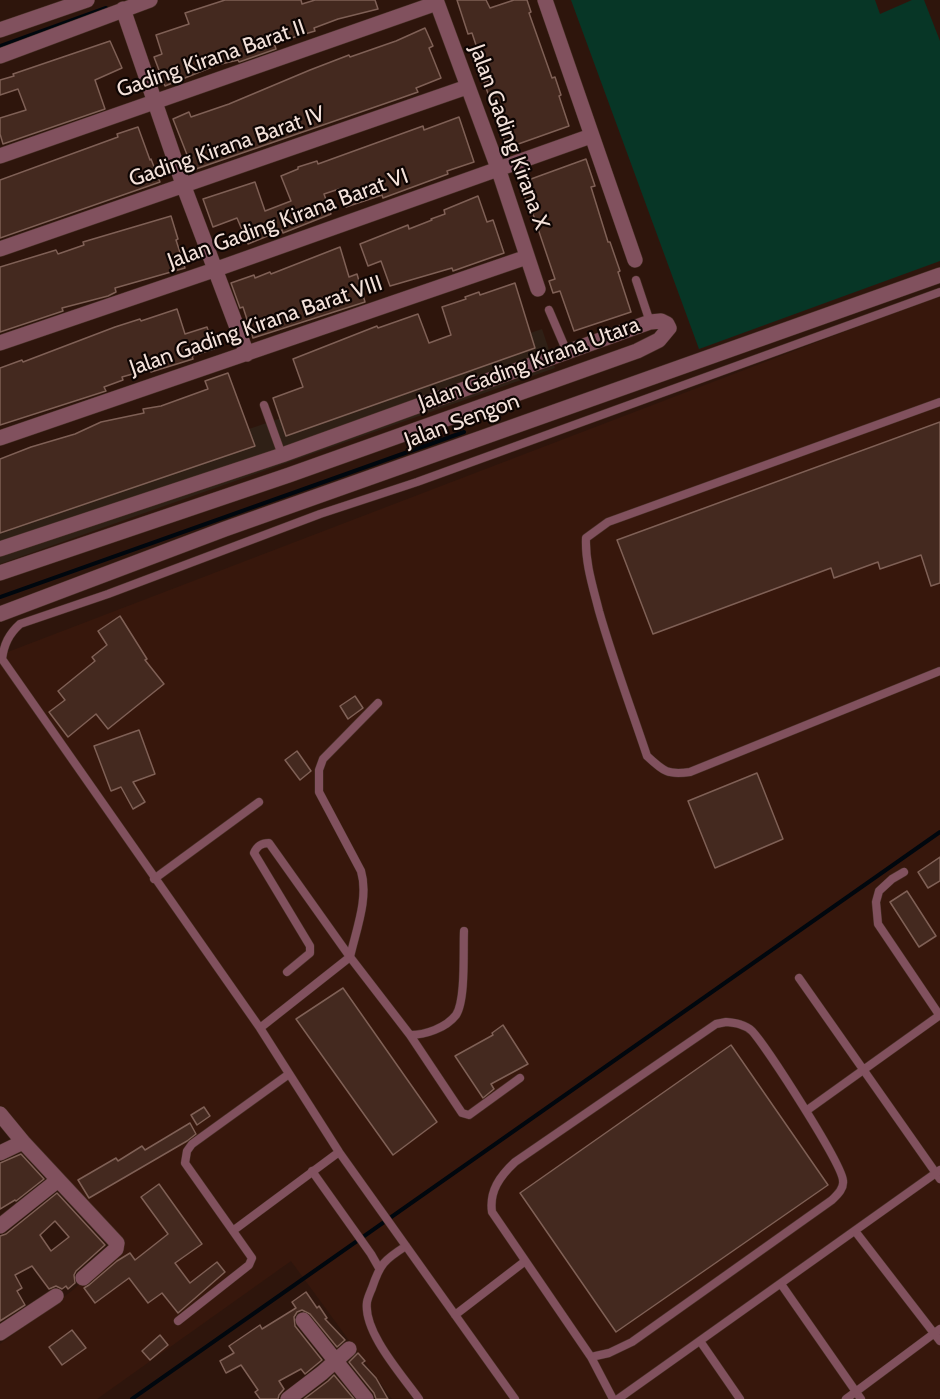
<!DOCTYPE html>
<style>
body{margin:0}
canvas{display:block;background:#2e150c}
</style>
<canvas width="940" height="1399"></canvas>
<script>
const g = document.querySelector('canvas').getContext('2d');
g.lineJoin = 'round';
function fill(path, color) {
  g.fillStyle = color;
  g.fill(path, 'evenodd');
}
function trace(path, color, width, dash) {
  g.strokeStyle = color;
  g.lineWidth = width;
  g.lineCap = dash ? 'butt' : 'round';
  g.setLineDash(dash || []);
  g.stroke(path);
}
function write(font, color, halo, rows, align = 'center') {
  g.font = font + ' Cabin,sans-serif';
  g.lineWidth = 4.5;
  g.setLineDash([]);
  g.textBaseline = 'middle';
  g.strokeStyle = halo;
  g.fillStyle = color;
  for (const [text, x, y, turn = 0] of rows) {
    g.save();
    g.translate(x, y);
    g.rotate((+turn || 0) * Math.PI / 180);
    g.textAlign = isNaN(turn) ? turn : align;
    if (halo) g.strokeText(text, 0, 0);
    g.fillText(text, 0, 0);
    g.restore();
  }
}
const commercial = new Path2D(`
 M542 329 555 368 0 564V514Z`);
const built = new Path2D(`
 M940 295V1399H392L291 1261 97 1399H0V1344L73 1290 123 1245 0 1110V655Z`);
const green = new Path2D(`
 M571 0H875L880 14 912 0H924L940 41V261L699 349Z`);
const stream = new Path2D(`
 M0 46 106 8
 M0 597 464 432
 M132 1399 940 832`);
const building = new Path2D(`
 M225 0H301L302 4 315 0H375L378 9 338 19 314 28 315 31 274 43 276 49 239 62 238 60 217 65 165 86 154 57 162 54 156 35 189 24 185 13Z
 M457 0H486L490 8 514 0H527L531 12 529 13 552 78 555 77 561 95 559 96 569 126 507 148 484 82 488 81 472 33 468 34Z
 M425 28 433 46 429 48 441 78 416 88 418 92 401 98 193 170 173 119 189 112 191 117 229 104 310 70 349 55 350 57 396 41Z
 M110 41 122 68 95 80 105 109 3 144 0 134V118L26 110 18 89 0 95V80L14 76 13 74Z
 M459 117 474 162 447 171 448 174 383 198 382 195 346 207 339 189 324 194 331 214 283 233 282 230 248 244 237 218 213 227 203 199 255 182 265 211 291 201 281 176 298 169V167L317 161 318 164 423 126 424 130Z
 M138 127 150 160 151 159 160 182 0 238V180L118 137 117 134Z
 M586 159 595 186 591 187 608 242H610L620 271 618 272 631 312 574 331 560 291 553 293 549 281 555 279 532 211 530 212 520 183Z
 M478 196 487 222 493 220 504 253 453 271 452 268 390 286 381 261 368 266 360 244 408 225 409 229 432 220 431 219 445 214 444 210Z
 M171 216 178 239 176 240 185 268 115 288 116 292 108 296 62 308 63 311 0 332V267L56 250 58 254 84 245 83 242Z
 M340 247 349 277 357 274 365 302 253 338 243 307 240 308 231 283 254 275 255 278 270 272 271 274Z
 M515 283 535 348 286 436 273 398 303 387 293 359 377 326 378 328 418 314 429 343 451 335 442 307 466 299 465 297 479 292 480 295Z
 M177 309 185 334 207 327 214 349 192 356 193 359 151 372 150 369 122 377 123 380 104 387 106 391 0 425V368L22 360 23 362 115 327 140 319 141 321Z
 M228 373 255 446 0 533V459L31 447 75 434 101 422 144 413 143 409 161 406 208 389 205 381Z
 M940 422V583L931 586 921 555 880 569 878 562 834 578 831 568 653 634 617 540Z
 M120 616 147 659 145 660 164 684 108 729 96 714 68 737 49 712 65 700 58 691 95 661 92 657 107 645 98 631Z
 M355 696 363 708 348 719 340 706Z
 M139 730 155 774 133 782 145 802 133 809 121 787 111 791 94 746Z
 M297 751 311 771 300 780 285 760Z
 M757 773 783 839 715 868 688 801Z
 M940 857V881L928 888 918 872Z
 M907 891 936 936 919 947 890 902Z
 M343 988 437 1122 393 1155 296 1019Z
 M503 1025 528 1064 491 1084 494 1089 483 1098 455 1056 493 1035 492 1033Z
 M731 1045 828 1185 616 1332 520 1193Z
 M204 1107 210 1116 197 1125 191 1115Z
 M190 1123 196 1134 187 1141 89 1198 78 1180 116 1158 118 1161 142 1146 145 1150Z
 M21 1154 44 1179 16 1201 15 1200 0 1209V1163Z
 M159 1184 202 1244 175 1263 190 1283 217 1262 225 1272 178 1313 162 1293 148 1303 129 1278 95 1303 84 1288 89 1285 117 1261 130 1253 135 1260 168 1234 141 1197Z
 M57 1193 105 1245 76 1271 74 1275 75 1283 68 1289 66 1286 62 1289 56 1286 49 1289 32 1266 15 1275 22 1288 17 1291 25 1305 0 1321V1236L6 1234ZM55 1221 69 1237 51 1251 40 1235Z
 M306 1292 317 1308 319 1306 327 1318 325 1319 345 1340 337 1347 310 1314 302 1310 297 1312 294 1317 295 1326 322 1360 305 1374 301 1369 279 1381 284 1389 279 1395 278 1399H260L255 1392 258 1390 241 1365 226 1373 220 1361 234 1353 229 1346 260 1325 262 1329 296 1308 292 1302Z
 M72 1330 86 1348 62 1365 49 1347Z
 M160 1335 168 1345 150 1360 142 1351Z
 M358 1353 365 1361 362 1363 376 1378 388 1399H376L374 1393 349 1362Z
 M334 1375 354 1399H304L328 1381Z`);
const service = new Path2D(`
 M636 280 650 322
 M549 310 567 352
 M940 402 608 522 586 538C585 563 593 587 599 611 613 660 631 708 647 756 664 772 668 775 690 772L940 671
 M264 405 282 455
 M904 872 892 879 879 891 876 902 878 924 940 1016
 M154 879 259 802
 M287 972 310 953V946L254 853C257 846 261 843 269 843L350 957C356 930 369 898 361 871L319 792V770L323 759 378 703
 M799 978 940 1179
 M726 1022C735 1023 745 1024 752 1031 766 1046 843 1165 843 1181 844 1189 837 1195 832 1200L632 1342 609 1353 591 1357 492 1212C489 1191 500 1176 515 1162L716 1024Z
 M260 1028 350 957 410 1035C425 1035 446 1028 456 1015 466 1000 463 950 464 931
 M410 1035 462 1113 469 1115 520 1078
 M806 1111 940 1015
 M312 1171 371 1254 379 1268
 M234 1230 339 1152
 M855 1231 940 1341
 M406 1246C384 1260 380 1264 372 1288 370 1293 368 1297 367 1302 363 1332 402 1375 419 1399
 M781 1284 861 1399
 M455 1315 524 1262
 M178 1321 249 1265 252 1258 185 1163 187 1151 192 1144 289 1074
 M700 1341 740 1399
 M591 1357 613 1399
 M515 1399 339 1152 260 1028 2 659C4 644 9 634 20 624L108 594 320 514 417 482 940 292
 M618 1399 940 1170
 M846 1399 940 1329`);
const minor = new Path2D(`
 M436 0 498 168 538 289
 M545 0 635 260
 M123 9 184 187 247 354
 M0 30 87 0
 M0 56 150 0
 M0 156 437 3
 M0 249 467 87
 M0 343 214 270 591 136
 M0 438 527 257
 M0 549 282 455 650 322 661 321 667 324 669 328 659 340 637 351 289 475 0 573
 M0 614 225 529 940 275
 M0 1114 23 1142 117 1243 116 1249 83 1278
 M0 1153 23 1142
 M0 1226 58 1180
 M303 1320 366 1399
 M0 1333 56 1296
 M288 1399 322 1373 349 1349`);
const streetNames = [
 ["Gading Kirana Barat II",211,59,-19],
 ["Jalan Gading Kirana X",509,137,70],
 ["Gading Kirana Barat IV",227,147,-19],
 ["Jalan Gading Kirana Barat VI",288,219,-20],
 ["Jalan Gading Kirana Barat VIII",256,326,-19],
 ["Jalan Gading Kirana Utara",529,364,-20],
 ["Jalan Sengon",462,421,-20]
];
fill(commercial, '#2f2016');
fill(built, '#37170c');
fill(green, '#073626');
trace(stream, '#00070e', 4);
fill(building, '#44291f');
trace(building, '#7f6056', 1.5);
trace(service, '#4a3229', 9);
trace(minor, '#4a3229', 16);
trace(service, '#81515e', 8);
trace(minor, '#81515e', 15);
write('22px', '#f3e1da', '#0e0503', streetNames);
</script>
